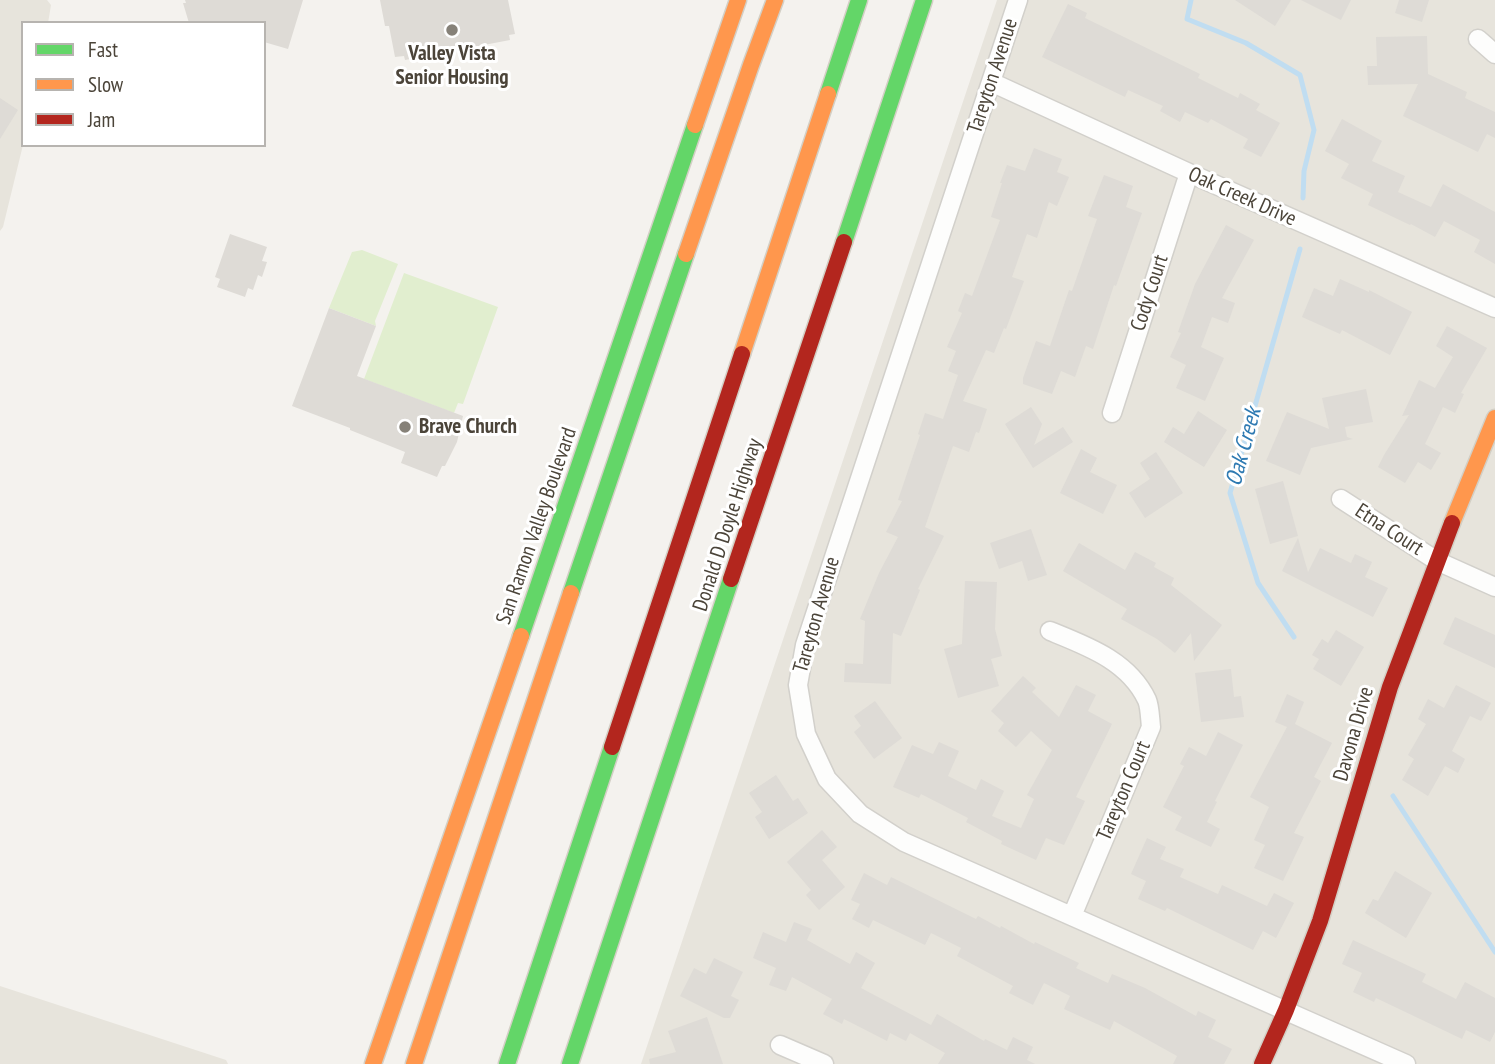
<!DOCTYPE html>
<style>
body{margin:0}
#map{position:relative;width:1495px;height:1064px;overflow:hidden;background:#f4f2ee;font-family:"PT Sans Narrow",sans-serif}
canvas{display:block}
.legend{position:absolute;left:21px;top:21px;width:245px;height:126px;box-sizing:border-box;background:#fff;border:2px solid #b7b4b0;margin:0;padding:9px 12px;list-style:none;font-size:21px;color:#4b4439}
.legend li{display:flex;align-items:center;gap:14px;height:35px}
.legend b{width:35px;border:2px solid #b7b4b0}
</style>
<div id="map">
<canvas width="1495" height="1064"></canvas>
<ul class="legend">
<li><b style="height:9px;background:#63d668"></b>Fast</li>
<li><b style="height:9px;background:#ff974d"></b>Slow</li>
<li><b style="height:9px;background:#b3261e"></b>Jam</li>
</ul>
</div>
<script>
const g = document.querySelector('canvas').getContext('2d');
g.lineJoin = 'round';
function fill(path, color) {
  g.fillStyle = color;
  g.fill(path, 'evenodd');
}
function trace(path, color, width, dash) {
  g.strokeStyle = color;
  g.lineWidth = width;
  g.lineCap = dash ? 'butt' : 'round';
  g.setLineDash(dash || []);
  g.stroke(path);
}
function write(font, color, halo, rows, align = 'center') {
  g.font = font + ' "PT Sans Narrow",sans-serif';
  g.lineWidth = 6;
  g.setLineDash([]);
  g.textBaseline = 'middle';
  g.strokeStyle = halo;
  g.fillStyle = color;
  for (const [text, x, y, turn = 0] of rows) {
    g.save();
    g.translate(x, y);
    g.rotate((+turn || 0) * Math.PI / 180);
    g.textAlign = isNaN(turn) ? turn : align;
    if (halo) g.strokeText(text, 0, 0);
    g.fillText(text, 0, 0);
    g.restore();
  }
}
const residential = new Path2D(`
 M0 0H47L51 5 48 23H23V145L3 227 0 231Z
 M997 0H1495V1064H641Z
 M0 986 226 1060 228 1064H0Z`);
const green = new Path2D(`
 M362 250 398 264 375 321 376 326 329 308 352 252Z
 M404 273 498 307 463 404 458 403 454 413 364 379Z`);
const stream = new Path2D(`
 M1191 0 1187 19 1246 43 1300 75 1314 130 1304 171 1303 198
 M1294 637 1258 583 1230 493 1300 249
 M1393 796 1495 952`);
const building = new Path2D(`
 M185 0H303L288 49 264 42V23H189L183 3H186Z
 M380 0H508L515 34 509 35 510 40 405 60 404 56 395 57 389 26H385Z
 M1235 0H1291L1275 26Z
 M1301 0H1351L1341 20Z
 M1399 0H1429L1422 22 1395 13Z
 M1068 4 1087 13 1085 18 1200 74 1198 78 1238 98 1240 93 1260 104 1256 110 1280 123 1261 157 1243 148 1248 139 1211 119 1208 123 1185 112 1180 122 1160 111 1163 106 1128 90 1125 97 1042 57Z
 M1427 36 1428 74 1467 92 1465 98 1495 112V138L1487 134 1478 152 1403 116 1418 84 1368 85 1367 66H1377L1376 37Z
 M0 98 18 110 0 139Z
 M1342 119 1382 141 1372 161 1405 176 1398 192 1431 207 1443 184 1495 212V264L1474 252 1480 240 1444 221 1435 237 1411 224 1410 225 1368 205 1373 194 1341 178 1349 164 1325 151Z
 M1034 148 1062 159 1057 172 1069 177 1057 206 1049 202 1037 238 1027 234 1012 277 1024 281 1006 329 1004 328 994 353 986 350 963 401 987 409 979 433 976 432 969 452 953 446 925 527 944 536 918 589 920 590 901 636 893 633 891 684 844 682 845 663 863 664 865 621 860 619 879 573 898 537 886 532 902 501 898 500 920 435 918 434 925 413 943 419 958 375 948 371 956 351 947 347 962 313 958 311 965 293 972 296 1000 220 991 217 1002 183H1000L1007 165 1025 171Z
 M1104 175 1133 186 1126 207 1142 213 1116 286 1114 285 1093 349 1086 346 1075 377 1061 371 1052 394 1023 384V378L1036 341 1050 346 1069 290 1072 291 1097 219 1088 216Z
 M1226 225 1254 240 1222 298 1235 303 1228 323 1212 317 1201 347 1224 358 1205 401 1176 388 1186 365 1170 357 1181 333 1178 332 1195 284Z
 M230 234 267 247 262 261 267 262 262 277 258 275 253 290 248 288 245 297 217 287 220 279 215 277Z
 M1340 279 1369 292V290L1412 312 1390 355 1342 330 1340 334 1302 317 1314 288 1333 296Z
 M329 308 376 326 357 376 463 416 457 442 445 466H442L437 477 401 463 405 452 350 430V428L292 406Z
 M1447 326 1487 348 1461 393 1464 394 1455 413 1443 407 1425 444 1441 453 1431 470 1418 462 1405 483 1378 467 1384 455 1409 415 1402 416 1419 380 1435 388 1453 357 1436 346Z
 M1366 389 1373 422 1345 427 1347 437 1353 439 1311 448 1300 475 1266 461 1287 412 1329 429 1322 398Z
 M1031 407 1042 424 1034 445 1063 427 1073 442 1033 468 1005 424Z
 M1198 411 1227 430 1204 467 1164 442 1173 427 1184 434Z
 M1081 449 1097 458 1090 472 1117 485 1103 514 1060 493Z
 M1156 452 1183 493 1145 518 1129 493 1150 479 1140 463Z
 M1283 481 1298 536 1270 544 1255 489Z
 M1031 529 1047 575 1028 581 1022 561 999 569 990 543Z
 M1298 538 1308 572 1320 548 1351 563 1355 554 1372 562 1365 577 1388 588 1373 617 1282 571Z
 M1079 543 1125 570 1135 552 1156 563 1154 567 1174 578 1171 585 1222 625 1194 661 1191 633 1175 653 1157 639 1121 619 1127 609 1063 571Z
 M965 581 997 582 995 629 1002 656 991 659 999 686 958 698 944 649 962 644Z
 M1455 617 1495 635V668L1443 644Z
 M1336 630 1364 647 1341 686 1313 669 1319 659 1312 655 1322 639 1328 643Z
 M1231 669 1234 697 1241 696 1244 717 1201 722 1195 673Z
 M1023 676 1036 688 1032 692 1059 717 1076 685 1096 695 1088 711 1112 724 1076 797 1085 801 1064 845 1046 838 1036 860 1001 844 1002 841 966 822 968 818 921 794 919 798 893 787 912 745 933 754 939 742 959 751 948 776 976 790 981 779 1004 791 992 816 1021 828 1034 799 1027 795 1052 750 1031 731 1016 747 998 731 1004 723 991 711Z
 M1456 685 1491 703 1481 721 1470 716 1452 751 1465 759 1458 773 1445 766 1428 796 1402 780 1414 759 1408 755 1426 724 1418 719 1428 699 1444 708Z
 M1287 694 1304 702 1295 724 1332 743 1314 777 1321 781 1294 833 1304 837 1283 881 1254 868 1265 845 1254 840 1269 807 1250 797 1287 727 1275 722Z
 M875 701 902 738 874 759 854 732 861 726 854 716Z
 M1218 732 1243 745 1215 801 1217 802 1207 822 1220 829 1211 847 1175 830 1182 817 1163 807 1184 766 1180 764 1189 747 1206 756Z
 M776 775 793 801 798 798 808 813 769 839 755 817 762 812 749 793Z
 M822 830 837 847 822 860 845 887 819 910 806 895 811 890 787 862Z
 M1147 838 1166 847 1160 859 1184 869 1180 877 1218 894 1222 885 1267 906 1274 893 1294 903 1276 938 1263 931 1253 950 1167 908 1165 911 1138 899 1146 881 1131 874Z
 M1395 871 1432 893 1406 938 1365 913 1373 899 1378 901Z
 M864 873 887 885 891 877 976 919 978 916 1000 928 1001 926 1034 944 1035 942 1079 963 1076 968 1108 983 1112 974 1145 988 1196 1016 1198 1011 1216 1020 1208 1037 1232 1049 1224 1064H1173L1177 1056 1114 1021 1110 1030 1064 1009 1070 996 1044 983 1033 1005 1009 993 1013 986 957 956 961 948 931 933 925 945 873 920 869 928 852 919 860 904 851 900Z
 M794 922 812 929 807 940 850 964 856 952 875 963 861 988 931 1025 937 1014 984 1041 985 1039 1007 1050 1013 1037 1033 1047 1027 1060 1035 1064H938L945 1053 910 1033 906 1041 890 1033 887 1041 844 1019 842 1024 823 1014 832 999 792 977 786 991 769 985 776 968 753 958 763 932 786 942Z
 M1353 940 1426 974 1422 982 1456 999 1465 982 1495 998V1032L1490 1042 1466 1030 1462 1039 1376 998 1374 1002 1353 992 1362 973 1342 964Z
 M714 958 743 972 731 996 739 1000 730 1018H724L680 996 694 968 706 974Z
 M707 1017 723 1064H650L649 1059 676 1052 668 1031Z`);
const street = new Path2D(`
 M1018 0 805 645 798 685 806 734 827 779 860 814 904 842 1406 1064
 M1478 39 1495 54
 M991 82 1189 173 1495 308
 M1112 413 1189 173
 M1341 499 1437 561 1495 587
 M1050 631C1087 646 1129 661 1147 700 1150 707 1150 719 1151 727L1072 916
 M780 1045 824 1064`);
const fast = new Path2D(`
 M828 94 859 0
 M844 242 924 0
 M571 593 686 254
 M521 636 695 125
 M507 1064 612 747
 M570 1064 731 579`);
const slow = new Path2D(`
 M695 125 738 0
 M686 254 751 65 775 0
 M742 354 828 94
 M1452 523 1495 418
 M373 1064 521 636
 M414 1064 571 593`);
const jam = new Path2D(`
 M731 579 844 242
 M612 747 742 354
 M1262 1064 1286 1010 1320 921 1390 687 1452 523`);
const markers = [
 [452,30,7,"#868178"],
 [405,427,7,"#868178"]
];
const poiNames = [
 ["Valley Vista",452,54],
 ["Senior Housing",452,78],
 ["Brave Church",419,427,"left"]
];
const streetNames = [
 ["Tareyton Avenue",993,76,-72],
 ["Oak Creek Drive",1242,197,24],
 ["Cody Court",1150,293,-72],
 ["Donald D Doyle Highway",728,525,-72],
 ["San Ramon Valley Boulevard",537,526,-71],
 ["Etna Court",1389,530,33],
 ["Tareyton Avenue",817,615,-74],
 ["Davona Drive",1354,734,-74],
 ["Tareyton Court",1124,791,-67]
];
const waterNames = [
 ["Oak Creek",1244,447,-75]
];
fill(residential, '#e7e4dc');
fill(green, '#e1eecf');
trace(stream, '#c0ddf1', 5);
fill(building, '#dedbd6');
trace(street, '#d2d0cb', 21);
trace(fast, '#d3cfc5', 19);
trace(slow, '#d3cfc5', 19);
trace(jam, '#d3cfc5', 19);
trace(street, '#fdfdfc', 18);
trace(fast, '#63d668', 16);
trace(slow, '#ff974d', 16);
trace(jam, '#b3261e', 16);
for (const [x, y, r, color] of markers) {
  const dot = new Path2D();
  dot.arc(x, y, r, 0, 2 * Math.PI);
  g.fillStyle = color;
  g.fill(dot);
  trace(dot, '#fff', 2.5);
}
write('bold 21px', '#4b4439', '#fff', poiNames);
write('21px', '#4b4439', '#fff', streetNames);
write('italic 23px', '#2e7ab2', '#fff', waterNames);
</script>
